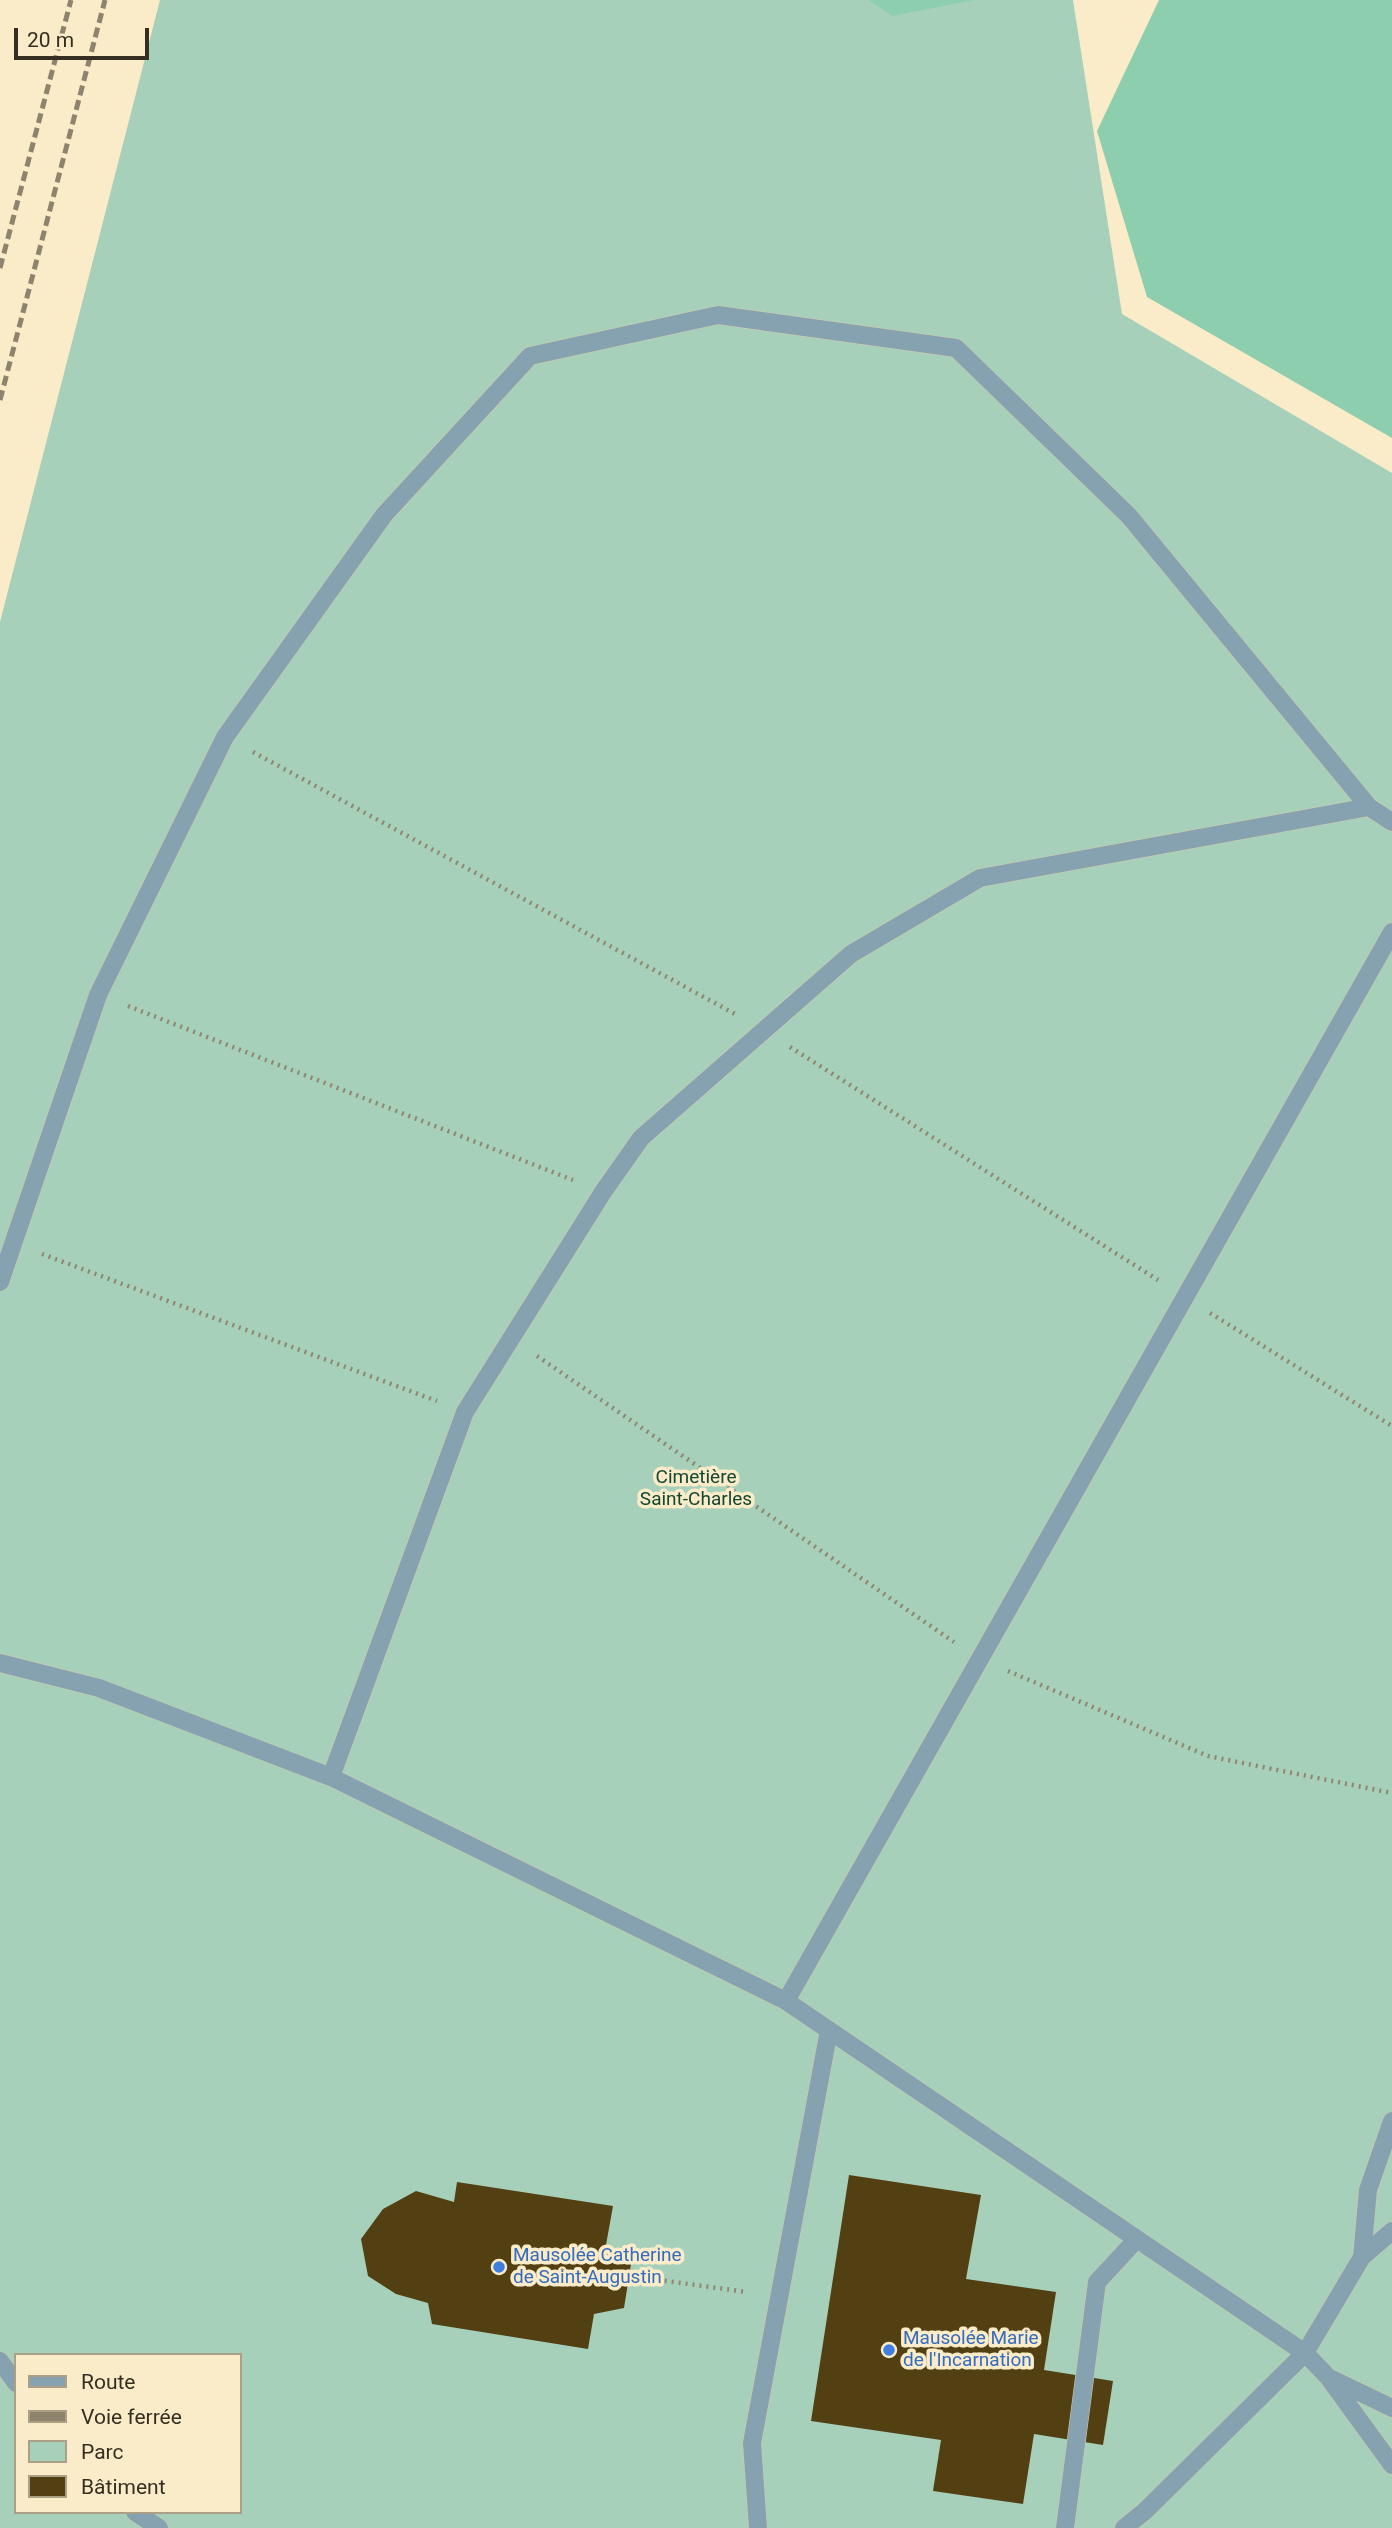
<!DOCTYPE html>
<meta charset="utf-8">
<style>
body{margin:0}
#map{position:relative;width:1392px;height:2528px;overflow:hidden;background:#faebc9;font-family:Roboto,sans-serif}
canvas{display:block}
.legend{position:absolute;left:14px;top:2353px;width:228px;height:161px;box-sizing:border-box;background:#faebc9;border:2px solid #aba086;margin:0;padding:9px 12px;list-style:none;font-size:21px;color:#352f22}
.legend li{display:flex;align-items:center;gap:14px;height:35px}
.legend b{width:35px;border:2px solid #aba086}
.scale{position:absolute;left:14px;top:28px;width:135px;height:32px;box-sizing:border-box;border:4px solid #352f22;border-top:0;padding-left:9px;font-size:21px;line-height:24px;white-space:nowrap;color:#352f22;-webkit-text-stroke:5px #faebc9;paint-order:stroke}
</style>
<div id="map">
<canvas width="1392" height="2528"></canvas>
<ul class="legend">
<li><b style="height:9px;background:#86a2b0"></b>Route</li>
<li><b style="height:9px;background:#8e846e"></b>Voie ferrée</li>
<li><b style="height:19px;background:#a7d0ba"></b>Parc</li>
<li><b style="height:19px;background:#523f12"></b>Bâtiment</li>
</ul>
<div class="scale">20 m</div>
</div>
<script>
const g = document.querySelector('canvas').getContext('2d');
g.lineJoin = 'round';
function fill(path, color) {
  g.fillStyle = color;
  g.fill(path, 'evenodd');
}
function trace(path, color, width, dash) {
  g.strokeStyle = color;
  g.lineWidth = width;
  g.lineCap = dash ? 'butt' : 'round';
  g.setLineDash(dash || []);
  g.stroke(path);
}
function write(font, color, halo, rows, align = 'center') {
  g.font = font + ' Roboto,sans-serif';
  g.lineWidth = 7;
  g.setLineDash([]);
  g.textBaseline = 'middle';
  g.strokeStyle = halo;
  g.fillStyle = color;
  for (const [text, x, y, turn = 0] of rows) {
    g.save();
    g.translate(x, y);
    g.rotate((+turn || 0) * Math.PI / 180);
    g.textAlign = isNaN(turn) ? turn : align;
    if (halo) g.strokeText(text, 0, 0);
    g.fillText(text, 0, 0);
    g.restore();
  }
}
const green = new Path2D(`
 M160 0H1073L1122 314 1392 473V2528H0V622ZM16 2355H240V2512H16Z`);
const forest = new Path2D(`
 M869 0H974L892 16Z
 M1159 0H1392V438L1147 297 1097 131Z`);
const building = new Path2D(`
 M849 2175 981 2195 966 2279 1056 2292 1044 2370 1113 2381 1103 2445 1034 2434 1023 2504 933 2491 941 2440 811 2421Z
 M457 2182 613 2206 606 2245 632 2258 624 2308 594 2314 588 2349 432 2324 428 2303 396 2294 368 2276 361 2239 383 2209 416 2191 454 2202Z`);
const path = new Path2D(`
 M253 752 735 1014
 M128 1006 573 1180
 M790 1047 1158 1280
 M42 1254 437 1401
 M1210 1313 1392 1426
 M537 1356 954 1642
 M1008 1671 1208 1756 1392 1793
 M637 2277 747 2292`);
const minor = new Path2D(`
 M0 1282 98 995 225 737 384 515 530 356 718 315 956 348 1129 516 1369 807 1392 822
 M0 1663 99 1688 331 1777 786 2001 1305 2353 1328 2377 1392 2465
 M331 1777 465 1412 603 1192 641 1138 851 954 980 878 1369 807
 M786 2001 1392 932
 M1362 2257 1368 2190 1392 2121
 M0 2361 16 2383
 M1332 2379 1392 2408
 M135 2512 159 2528
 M758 2528 752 2443 829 2030
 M1065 2528 1097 2282 1137 2239
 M1124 2528 1145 2511 1305 2353 1362 2257 1392 2231`);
const rail = new Path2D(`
 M0 268 71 0
 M0 400 105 0`);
const markers = [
 [499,2267,7,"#3f7fe0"],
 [889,2350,7,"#3f7fe0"]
];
const parkNames = [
 ["Cimetière",696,1478],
 ["Saint-Charles",696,1500]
];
const shopNames = [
 ["Mausolée Catherine",513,2256],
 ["de Saint-Augustin",513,2278],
 ["Mausolée Marie",903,2339],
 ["de l'Incarnation",903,2361]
];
fill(green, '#a7d0ba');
fill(forest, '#8ccead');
fill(building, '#523f12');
trace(minor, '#d7c9ab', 19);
trace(path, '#90866f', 4.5, [2, 5]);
trace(minor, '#86a2b0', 18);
trace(rail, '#8e846e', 5, [10, 5]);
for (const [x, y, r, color] of markers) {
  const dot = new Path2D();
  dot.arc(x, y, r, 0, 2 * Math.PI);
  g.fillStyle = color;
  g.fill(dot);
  trace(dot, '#faebc9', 2.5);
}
write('19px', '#124731', '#faebc9', parkNames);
write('19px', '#366cbe', '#faebc9', shopNames, 'left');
</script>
